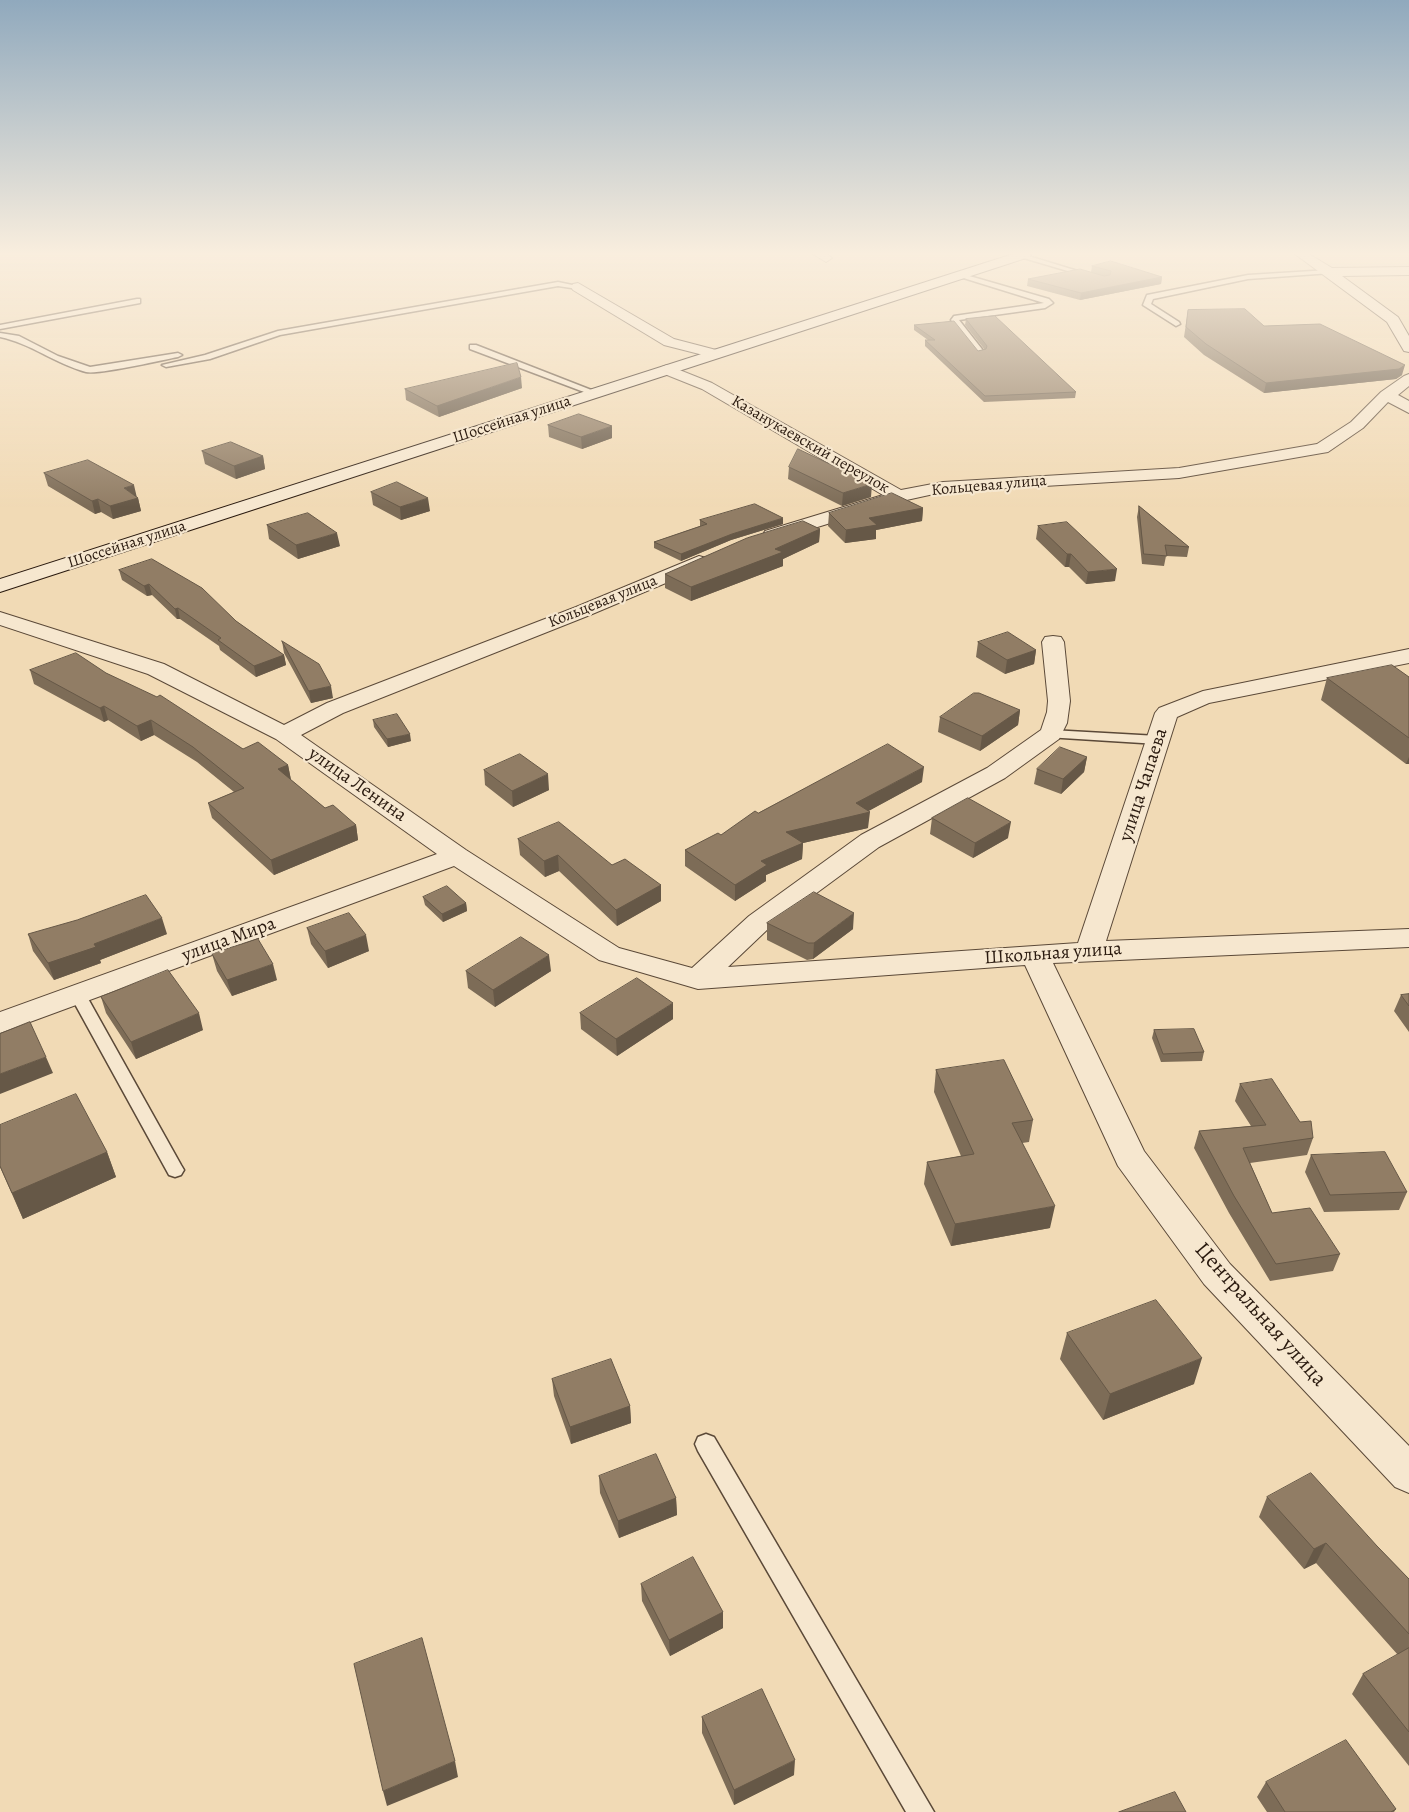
<!DOCTYPE html>
<meta charset="utf-8">
<style>
body{margin:0}
canvas{display:block;background:#f1dab5}
</style>
<canvas width="1409" height="1812"></canvas>
<script>
const g = document.querySelector('canvas').getContext('2d');
g.lineJoin = 'round';
function trace(path, color, width, dash) {
  g.strokeStyle = color;
  g.lineWidth = width;
  g.lineCap = dash ? 'butt' : 'round';
  g.setLineDash(dash || []);
  g.stroke(path);
}
function fill(path, color) {
  g.fillStyle = color;
  g.fill(path, 'evenodd');
}
function write(font, color, halo, rows, align = 'center') {
  g.font = font + ' Alegreya,serif';
  g.lineWidth = 4.5;
  g.setLineDash([]);
  g.textBaseline = 'middle';
  g.strokeStyle = halo;
  g.fillStyle = color;
  for (const [text, x, y, turn = 0] of rows) {
    g.save();
    g.translate(x, y);
    g.rotate((+turn || 0) * Math.PI / 180);
    g.textAlign = isNaN(turn) ? turn : align;
    if (halo) g.strokeText(text, 0, 0);
    g.fillText(text, 0, 0);
    g.restore();
  }
}
const lane = new Path2D(`
 M1017 254H1022L1094 276 1088 277 1017 256Z
 M1329 270 1332 272 1331 273 1248 279 1153 299 1151 304 1179 322 1180 324 1176 326 1143 305 1147 295 1248 275Z
 M959 273 1049 299 1053 303 1045 308 959 320 985 353 978 355 951 320 954 316 1044 303 957 276 955 275Z
 M558 282 582 287 578 289 558 286 280 335 210 359 166 367 162 365 205 355 278 331Z
 M137 299H140V303L0 329V325Z
 M0 333 19 336 58 356 90 367 178 353 182 355 178 357C162 360 98 375 86 372 56 364 30 343 0 337Z
 M470 345H476L599 393 592 395 470 349Z
 M1051 730 1158 736 1164 740 1158 744 1046 737 1045 734 1046 731Z
 M78 990 84 991 86 995 181 1165 184 1170 181 1175 175 1177 169 1175 70 995 72 991Z
 M706 1434 714 1437 934 1812H906L698 1451 695 1444 698 1437Z`);
const street = new Path2D(`
 M813 254H827L832 258 826 262Z
 M1295 254H1309L1332 268 1409 267V275L1342 276 1398 317 1409 336V352L1404 351 1387 322Z
 M578 283 674 339 720 351 722 354 720 357 715 358 664 345 573 290 571 287 573 284Z
 M667 365 712 383 901 490 943 482 1179 468 1317 444 1351 422 1381 392 1404 376 1409 374V386L1398 395 1409 401V413L1388 402 1363 428 1328 452 1322 453 1179 478 943 492 902 501 772 541 765 539 763 535 765 531 883 495 702 389 662 373 659 370 662 367Z
 M699 556 706 558 709 562 706 566 590 615 343 713 301 735 466 850 619 948 692 968 749 916 861 835 987 768 1041 730 1047 712 1048 701 1042 642 1045 637 1053 636 1061 637 1064 642 1070 701 1067 723 1059 739 1005 778 879 847 769 928 728 967 1078 943 1155 713 1159 708 1203 691 1409 649V663L1209 703 1177 717 1106 941 1409 929V947L1053 963 1144 1151 1230 1264 1409 1446V1493L1395 1487 1204 1284 1118 1166 1025 965 698 989 599 960 454 866 0 1033V1012L437 854 276 739 148 674 0 625V612L164 664 284 725 327 703 576 607Z`);
const secondary = new Path2D(`
 M1013 254H1031L1029 257 0 592V579Z`);
const wall = new Path2D(`
 M1092 266 1162 277 1161 284 1080 300 1027 286 1028 279 1091 272Z
 M1188 310 1264 326 1402 375 1396 379 1264 393 1204 355 1184 337Z
 M966 319 1076 392 1075 398 984 402 925 346V340H928L914 330V325L978 351 985 350 965 325Z
 M522 388 439 417 406 400 405 389Z
 M548 425 612 438 582 449 549 437Z
 M202 451 263 456 265 469 236 479 205 464Z
 M789 467 871 497 842 506 788 479Z
 M44 473 136 497 138 498 141 511 113 519 101 512 95 514 48 486Z
 M371 492 430 511 401 520 373 505Z
 M1139 506 1189 547 1187 557 1166 556 1164 566 1142 564 1137 517Z
 M923 508 922 521 876 530V539L845 543 828 526 829 513Z
 M700 520 783 524 731 540 681 561 654 548V542L700 526Z
 M267 525 340 546 298 559 269 539Z
 M1038 526 1115 581 1086 584 1069 567H1065L1036 539Z
 M820 529 819 542 783 559V566L691 601 665 588V574Z
 M119 570 236 621 284 655 286 665 256 677 220 650 219 646 180 619H177L152 595 147 596 122 580Z
 M282 641 333 698 311 703 284 653Z
 M978 642 1036 650 1034 664 1005 674 976 657Z
 M30 670 106 673 243 749 288 765 291 780 325 808 356 825 358 840 274 875 212 818 208 803 234 792 197 762 154 735 141 741 108 720 104 722 34 684Z
 M1409 677V764H1406L1321 700 1327 678Z
 M1020 710 1018 725 980 751 938 732 940 717Z
 M373 720 411 741 388 747 374 727Z
 M1087 757 1084 772 1061 794 1034 784 1037 769Z
 M484 770 549 790 513 807 485 785Z
 M922 782 868 811V828L803 843 802 859 766 875V881L735 901 685 866V850L721 835 758 813Z
 M932 818 1008 838 973 858 930 834Z
 M518 839 612 865 661 885V901L617 926 559 871 545 877 520 855Z
 M423 897 466 903 467 911 443 922 425 905Z
 M767 923 853 929 813 959 807 960 767 940Z
 M307 928 369 951 328 968 311 944Z
 M28 934H167L100 960 101 963 54 980 33 951Z
 M212 954 277 980 232 996 217 971Z
 M466 971H551L495 1007 468 988Z
 M1409 994V1032L1394 1011 1401 995Z
 M101 997 203 1030 136 1059 106 1013Z
 M580 1013 673 1019 617 1056 581 1029Z
 M1154 1030 1204 1052 1202 1061 1161 1062 1152 1038Z
 M936 1070 1033 1120 1029 1142 1022 1143 1050 1228 951 1246 924 1184 927 1162 961 1156 934 1092Z
 M1240 1084 1300 1122 1313 1138 1307 1155 1250 1163 1272 1213 1340 1254 1333 1271 1270 1281 1229 1213 1194 1148 1199 1131 1251 1126 1235 1101Z
 M0 1125 107 1152 116 1177 23 1219 0 1167Z
 M1311 1155 1407 1192 1399 1210 1324 1212 1305 1172Z
 M1067 1333 1194 1384 1103 1420 1060 1359Z
 M552 1379 630 1406 631 1423 571 1444 554 1396Z
 M599 1476 676 1498 677 1515 619 1538 600 1493Z
 M1267 1497 1377 1546 1409 1579V1766L1352 1694 1363 1674 1398 1655 1316 1563 1304 1569 1259 1517Z
 M641 1584 723 1612V1628L670 1656 642 1601Z
 M702 1717 794 1775 734 1805 702 1733Z
 M1266 1782 1396 1809 1394 1812H1267L1257 1797Z`);
const shadedWall = new Path2D(`
 M1162 277 1161 284 1080 300 1081 293Z
 M1405 365 1402 375 1396 379 1264 393 1266 383Z
 M521 377 522 388 439 417 437 406Z
 M612 426V438L582 449 581 437Z
 M263 456 265 469 236 479 234 466Z
 M872 484 871 497 842 506 843 493Z
 M134 485 137 498 124 488Z
 M138 498 141 511 113 519 110 506Z
 M428 498 430 511 401 520 400 507Z
 M98 499 101 512 95 514 92 501Z
 M923 508 922 521 876 530V539L845 543 846 530 869 518Z
 M783 518V524L731 540 681 561V554L732 534Z
 M820 529 819 542 783 559V566L691 601V587Z
 M337 533 340 546 298 559 296 545Z
 M1067 554H1071L1069 567H1065Z
 M1117 569 1115 581 1086 584 1088 572Z
 M149 584 152 595 147 596 144 586Z
 M178 608 180 619H177L175 609Z
 M1036 650 1034 664 1005 674 1007 660Z
 M284 655 286 665 256 677 254 666Z
 M331 686 333 698 311 703 309 691Z
 M104 706 108 720 104 722 100 708Z
 M1020 710 1018 725 980 751 982 736Z
 M151 720 154 735 141 741 137 726Z
 M410 734 411 741 388 747 387 739Z
 M1087 757 1084 772 1061 794 1063 779Z
 M1409 757V764H1406Z
 M288 765 291 780 278 769Z
 M924 767 922 782 865 813 870 812 868 828 803 843 802 859 766 875V881L735 901V885L761 861 786 832 856 803Z
 M548 774 549 790 513 807 512 791Z
 M1011 822 1008 838 973 858 975 843Z
 M356 825 358 840 274 875 271 860Z
 M558 855 559 871 545 877 544 861Z
 M661 885V901L617 926 616 910Z
 M466 903 467 911 443 922 442 914Z
 M854 913 853 929 813 959 814 943Z
 M162 918 167 934 100 960 101 963 54 980 48 963 94 944Z
 M366 935 369 951 328 968 325 951Z
 M549 955 551 971 495 1007 493 990Z
 M273 964 277 980 232 996 227 980Z
 M673 1003V1019L617 1056 616 1039Z
 M199 1013 203 1030 136 1059 131 1042Z
 M46 1057 53 1073 0 1094V1074Z
 M107 1152 116 1177 23 1219 12 1193Z
 M1055 1206 1050 1228 951 1246 955 1224Z
 M1202 1358 1194 1384 1103 1420 1110 1394Z
 M630 1406 631 1423 571 1444 570 1427Z
 M676 1498 677 1515 619 1538 618 1521Z
 M1326 1543 1316 1563 1304 1569 1314 1549Z
 M723 1612V1628L670 1656 669 1640Z
 M795 1760 794 1775 734 1805V1790Z
 M455 1761 458 1777 387 1806 383 1791Z`);
const building = new Path2D(`
 M1111 261 1162 277 1081 293 1028 279 1080 269 1104 276 1110 275 1111 271 1092 266Z
 M1245 309 1264 326 1320 324 1405 365 1399 369 1266 383 1206 344 1186 327 1188 310Z
 M995 316 1076 392 985 396 925 340H935L914 325 954 321 978 351 986 349 987 346 966 319Z
 M517 363 521 377 437 406 405 389Z
 M579 414 612 426 581 437 548 425Z
 M231 442 263 456 234 466 202 451Z
 M798 449 872 484 843 493 789 467Z
 M88 460 134 485 124 488 138 498 110 506 98 499 92 501 44 473Z
 M397 482 428 498 400 507 371 492Z
 M892 493 923 508 869 518 877 525 846 530 829 513Z
 M755 504 783 518 732 534 681 554 654 542 707 524 700 520Z
 M1139 506 1189 547 1165 545 1167 556 1144 554Z
 M308 513 337 533 296 545 267 525Z
 M803 521 820 529 775 549 783 552 691 587 665 574 747 538Z
 M1067 522 1117 569 1088 572 1071 554H1067L1038 526Z
 M152 559 202 588 236 621 284 655 254 666 218 640 221 638 178 608 175 609 149 584 144 586 119 570Z
 M1008 632 1036 650 1007 660 978 642Z
 M282 641 319 664 331 686 309 691Z
 M76 653 106 673 157 697 160 695 243 749 258 742 288 765 278 769 325 808 333 805 356 825 271 860 208 803 244 788 193 747 151 720 137 726 104 706 100 708 30 670Z
 M1392 665 1409 677V738L1327 678Z
 M974 693H979L1020 710 982 736 940 717Z
 M397 714 410 734 387 739 373 720Z
 M888 744 924 767 856 803 870 812 786 832 803 843 761 861 767 865 735 885 685 850 718 833 721 835 755 811 758 813Z
 M1060 747 1087 757 1063 779 1037 769Z
 M520 754 548 774 512 791 484 770Z
 M968 798 1011 822 975 843 932 818Z
 M559 822 612 865 625 859 661 885 616 910 558 855 544 861 518 839Z
 M447 886 466 903 442 914 423 897Z
 M814 892 854 913 814 943H808L767 923Z
 M146 895 162 918 94 944 96 947 48 963 28 934 77 920Z
 M349 913 366 935 325 951 307 928Z
 M521 937 549 955 493 990 466 971Z
 M258 939 273 964 227 980 212 954Z
 M168 970 199 1013 131 1042 101 997Z
 M637 978 673 1003 616 1039 580 1013Z
 M1409 994V1006L1401 995Z
 M30 1022 46 1057 0 1074V1034Z
 M1194 1029 1204 1052 1163 1054 1154 1030Z
 M1004 1060 1033 1120 1012 1123 1055 1206 955 1224 927 1162 974 1154 936 1070Z
 M1272 1079 1300 1122 1311 1121 1313 1138 1243 1148 1272 1213 1310 1208 1340 1254 1276 1264 1234 1196 1199 1131 1266 1125 1240 1084Z
 M76 1094 107 1152 12 1193 0 1166V1125Z
 M1385 1152 1407 1192 1330 1195 1311 1155Z
 M1156 1300 1202 1358 1110 1394 1067 1333Z
 M611 1359 630 1406 570 1427 552 1379Z
 M656 1454 676 1498 618 1521 599 1476Z
 M1311 1473 1377 1546 1409 1579V1634L1326 1543 1314 1549 1267 1497Z
 M693 1557 723 1612 669 1640 641 1584Z
 M422 1638 455 1761 383 1791 354 1664Z
 M1409 1648V1732L1363 1674Z
 M762 1689 795 1760 734 1790 702 1717Z
 M1346 1740 1396 1809 1391 1812H1285L1266 1782Z
 M1175 1792 1186 1812H1119Z`);
const farStreetnames = [
 ["Шоссейная улица",512,420,-18],
 ["Казанукаевский переулок",810,445,30],
 ["Кольцевая улица",989,486,-5],
 ["Шоссейная улица",127,545,-18],
 ["Кольцевая улица",603,602,-22]
];
const streetNames = [
 ["улица Ленина",357,785,35],
 ["улица Чапаева",1144,785,-72],
 ["улица Мира",229,940,-20],
 ["Школьная улица",1053,954,-4]
];
const nearStreetnames = [
 ["Центральная улица",1260,1315,48]
];
trace(lane, '#5b4938', 3);
trace(street, '#5b4938', 2);
trace(secondary, '#29190e', 2);
fill(lane, '#f6e7cf');
fill(street, '#f6e7cf');
fill(secondary, '#f6e7cf');
fill(wall, '#7d6c57');
fill(shadedWall, '#665847');
fill(building, '#917d65');
trace(building, '#665847', 1);
const sky = g.createLinearGradient(0, 0, 0, 507);
sky.addColorStop(0, '#90a9bd');
sky.addColorStop(0.5, '#f9eede');
sky.addColorStop(1, '#f9eede00');
g.fillStyle = sky;
g.fillRect(0, 0, 1409, 507);
write('16px', '#29190e', '#f6e7cf', farStreetnames);
write('19px', '#29190e', '#f6e7cf', streetNames);
write('22px', '#29190e', '#f6e7cf', nearStreetnames);
</script>
